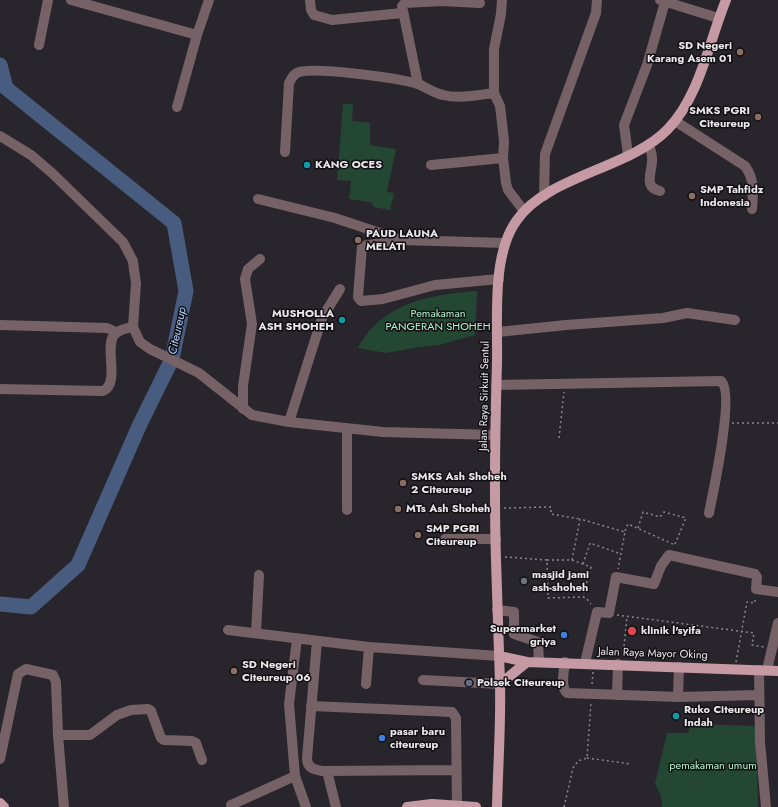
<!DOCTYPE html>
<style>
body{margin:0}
canvas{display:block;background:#29252c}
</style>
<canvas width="778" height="807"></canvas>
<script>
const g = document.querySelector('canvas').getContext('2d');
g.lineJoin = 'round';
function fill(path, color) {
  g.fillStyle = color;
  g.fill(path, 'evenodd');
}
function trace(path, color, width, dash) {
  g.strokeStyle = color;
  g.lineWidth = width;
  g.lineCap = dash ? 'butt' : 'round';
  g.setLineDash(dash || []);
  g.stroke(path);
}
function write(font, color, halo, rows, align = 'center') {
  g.font = font + ' Jost,sans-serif';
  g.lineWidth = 3;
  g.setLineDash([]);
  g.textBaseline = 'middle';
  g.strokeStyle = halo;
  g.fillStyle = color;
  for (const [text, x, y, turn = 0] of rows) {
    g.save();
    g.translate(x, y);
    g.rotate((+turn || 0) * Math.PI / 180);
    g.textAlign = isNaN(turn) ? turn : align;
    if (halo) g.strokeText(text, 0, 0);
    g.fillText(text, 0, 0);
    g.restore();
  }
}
const green = new Path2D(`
 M343 104H353L352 121 370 123V145L396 149 387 192 394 193 390 210 374 207 371 202 349 199 351 181 337 180Z
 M477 291 475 335 439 345 419 347 386 353 358 348C362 341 367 333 372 328 400 299 439 294 477 291Z
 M691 724 756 726 758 807H662L661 796 655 784 667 733H688Z`);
const river = new Path2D(`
 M0 65 6 88 174 223 186 291 172 359 140 424 78 565 31 607 0 604`);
const path = new Path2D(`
 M732 423H778
 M559 438 564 392
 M504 508 551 507V514L580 519
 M638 528 643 512 660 517 664 512 686 518 675 544
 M625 531 628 524 675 545
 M505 557 547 560 548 598 583 597 586 598 591 604
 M547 560H572L580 519 625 532 618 569
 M572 560 591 567 583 596
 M583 564 590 543 621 554
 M617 615 754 633 752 645 764 647
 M623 656 627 617
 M736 662 747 602 755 603V597
 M592 684 593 672
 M587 758 631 764
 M564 807 573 768 578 761 587 758 591 702`);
const minor = new Path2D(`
 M71 0 197 35 177 107
 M310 0 311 10 314 15 332 20 402 13
 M502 0 501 14 494 49V93L500 106 502 123 504 141 503 158 506 183 508 190 524 211
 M660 0 718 18
 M197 35 209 0
 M39 45 48 0
 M418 84 402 6 405 3 442 1 480 3
 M675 121 745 166C755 180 753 192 752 209
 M0 136 31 155 52 173 123 242 133 261 134 270 136 283 133 327 140 342 150 349 199 373 252 415 289 422 383 432 495 435
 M649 144C650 150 653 155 652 161 652 173 643 187 660 191
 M285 152 289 83C292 78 293 74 299 72 316 67 399 78 418 84 426 87 433 93 443 95 459 99 478 95 494 93
 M628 155 624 125 647 65 665 2
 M431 165 503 158
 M544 196 545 154 596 13 597 0
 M258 199 335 218 401 240 505 243
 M386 236 387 241 383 243 362 246 358 297 361 301 383 299 435 285 499 279
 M0 325 107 328 116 332
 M498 332 566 325 663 318 687 313 735 320
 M496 385 721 381C735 392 713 493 709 513
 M0 389 103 391C121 383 103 345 115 334 119 330 127 328 133 327
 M243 409V386L252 324 245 279 248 269 260 259
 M289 422 322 318 340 289
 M347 429V510
 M445 539H496
 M497 610 514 612V634L538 642 539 662
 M228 630 369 647 499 656
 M256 633 259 575
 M297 639 289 704 295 776 306 807
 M317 641 307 758C307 768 313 769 322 771L456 770
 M565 662C564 671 560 687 567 693L678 697 759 695
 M585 663 597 612 609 613 616 577 654 584 661 566 669 555 755 574 757 577 756 589 778 592
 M759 670 760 742 766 807
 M767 670 778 623
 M423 680 500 684
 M366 684 369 647
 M617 695 618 664
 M678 697 679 667
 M311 706 452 712 456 718 457 805
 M58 735H90L117 715 131 710 148 709 151 711 161 738 164 740 192 741 196 743 202 760
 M0 759 18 674 26 669 53 675 56 682 58 735 64 807
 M327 771 336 807
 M231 805 295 776`);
const major = new Path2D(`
 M499 656 527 662 778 671
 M500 684 527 662
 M0 803 4 807
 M407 807 432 804 476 807
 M497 807C498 766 501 724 500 683 499 642 497 601 496 560 494 494 495 429 497 363 498 321 491 255 517 220 547 176 631 168 668 129 700 96 709 41 726 0`);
const markers = [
 [740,52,4,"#8d6e63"],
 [758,117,4,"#8d6e63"],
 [307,165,4,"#0f9aa8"],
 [692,196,4,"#8d6e63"],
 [358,240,4,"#8d6e63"],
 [342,320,4,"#0f9aa8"],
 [403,483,4,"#8d6e63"],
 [398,509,4,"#8d6e63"],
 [418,535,4,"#8d6e63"],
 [524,581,4,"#6b7280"],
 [632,631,5,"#e0444e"],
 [564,635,4,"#3f7fe0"],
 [234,671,4,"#8d6e63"],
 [469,683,4,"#5c6f8a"],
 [676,716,4,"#0f9aa8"],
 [382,738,4,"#3f7fe0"]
];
const poiNames = [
 ["SD Negeri",732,46,"right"],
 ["Karang Asem 01",732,59,"right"],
 ["SMKS PGRI",750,111,"right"],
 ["Citeureup",750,124,"right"],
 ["KANG OCES",315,165],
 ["SMP Tahfidz",700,190],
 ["Indonesia",700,203],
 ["PAUD LAUNA",366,234],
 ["MELATI",366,247],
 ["MUSHOLLA",334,314,"right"],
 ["ASH SHOHEH",334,327,"right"],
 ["SMKS Ash Shoheh",411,477],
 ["2 Citeureup",411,490],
 ["MTs Ash Shoheh",406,509],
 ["SMP PGRI",426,529],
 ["Citeureup",426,542],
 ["masjid jami",532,575],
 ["ash-shoheh",532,588],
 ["Supermarket",556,629,"right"],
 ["griya",556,642,"right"],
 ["klinik l'syifa",641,631],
 ["SD Negeri",242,665],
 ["Citeureup 06",242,678],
 ["Polsek Citeureup",477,683],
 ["Ruko Citeureup",684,710],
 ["Indah",684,723],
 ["pasar baru",390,732],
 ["citeureup",390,745]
];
const parkNames = [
 ["Pemakaman",438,314],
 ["PANGERAN SHOHEH",438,327],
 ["pemakaman umum",713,766]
];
const streetNames = [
 ["Jalan Raya Sirkuit Sentul",485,396,-89],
 ["Jalan Raya Mayor Oking",653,654,2]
];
const waterNames = [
 ["Citeureup",178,331,-78]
];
fill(green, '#234733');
trace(river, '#475c7e', 15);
trace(path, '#89868c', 1.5, [2, 3]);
trace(minor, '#766166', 10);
trace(major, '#c59aa5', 10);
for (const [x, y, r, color] of markers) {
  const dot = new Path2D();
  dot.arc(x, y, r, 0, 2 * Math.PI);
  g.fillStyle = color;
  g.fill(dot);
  trace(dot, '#110f12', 1.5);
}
write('bold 11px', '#eae8ec', '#110f12', poiNames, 'left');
write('11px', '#aef5cb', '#110f12', parkNames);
write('11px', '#eae8ec', '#110f12', streetNames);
write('italic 12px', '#b2cffe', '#110f12', waterNames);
</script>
